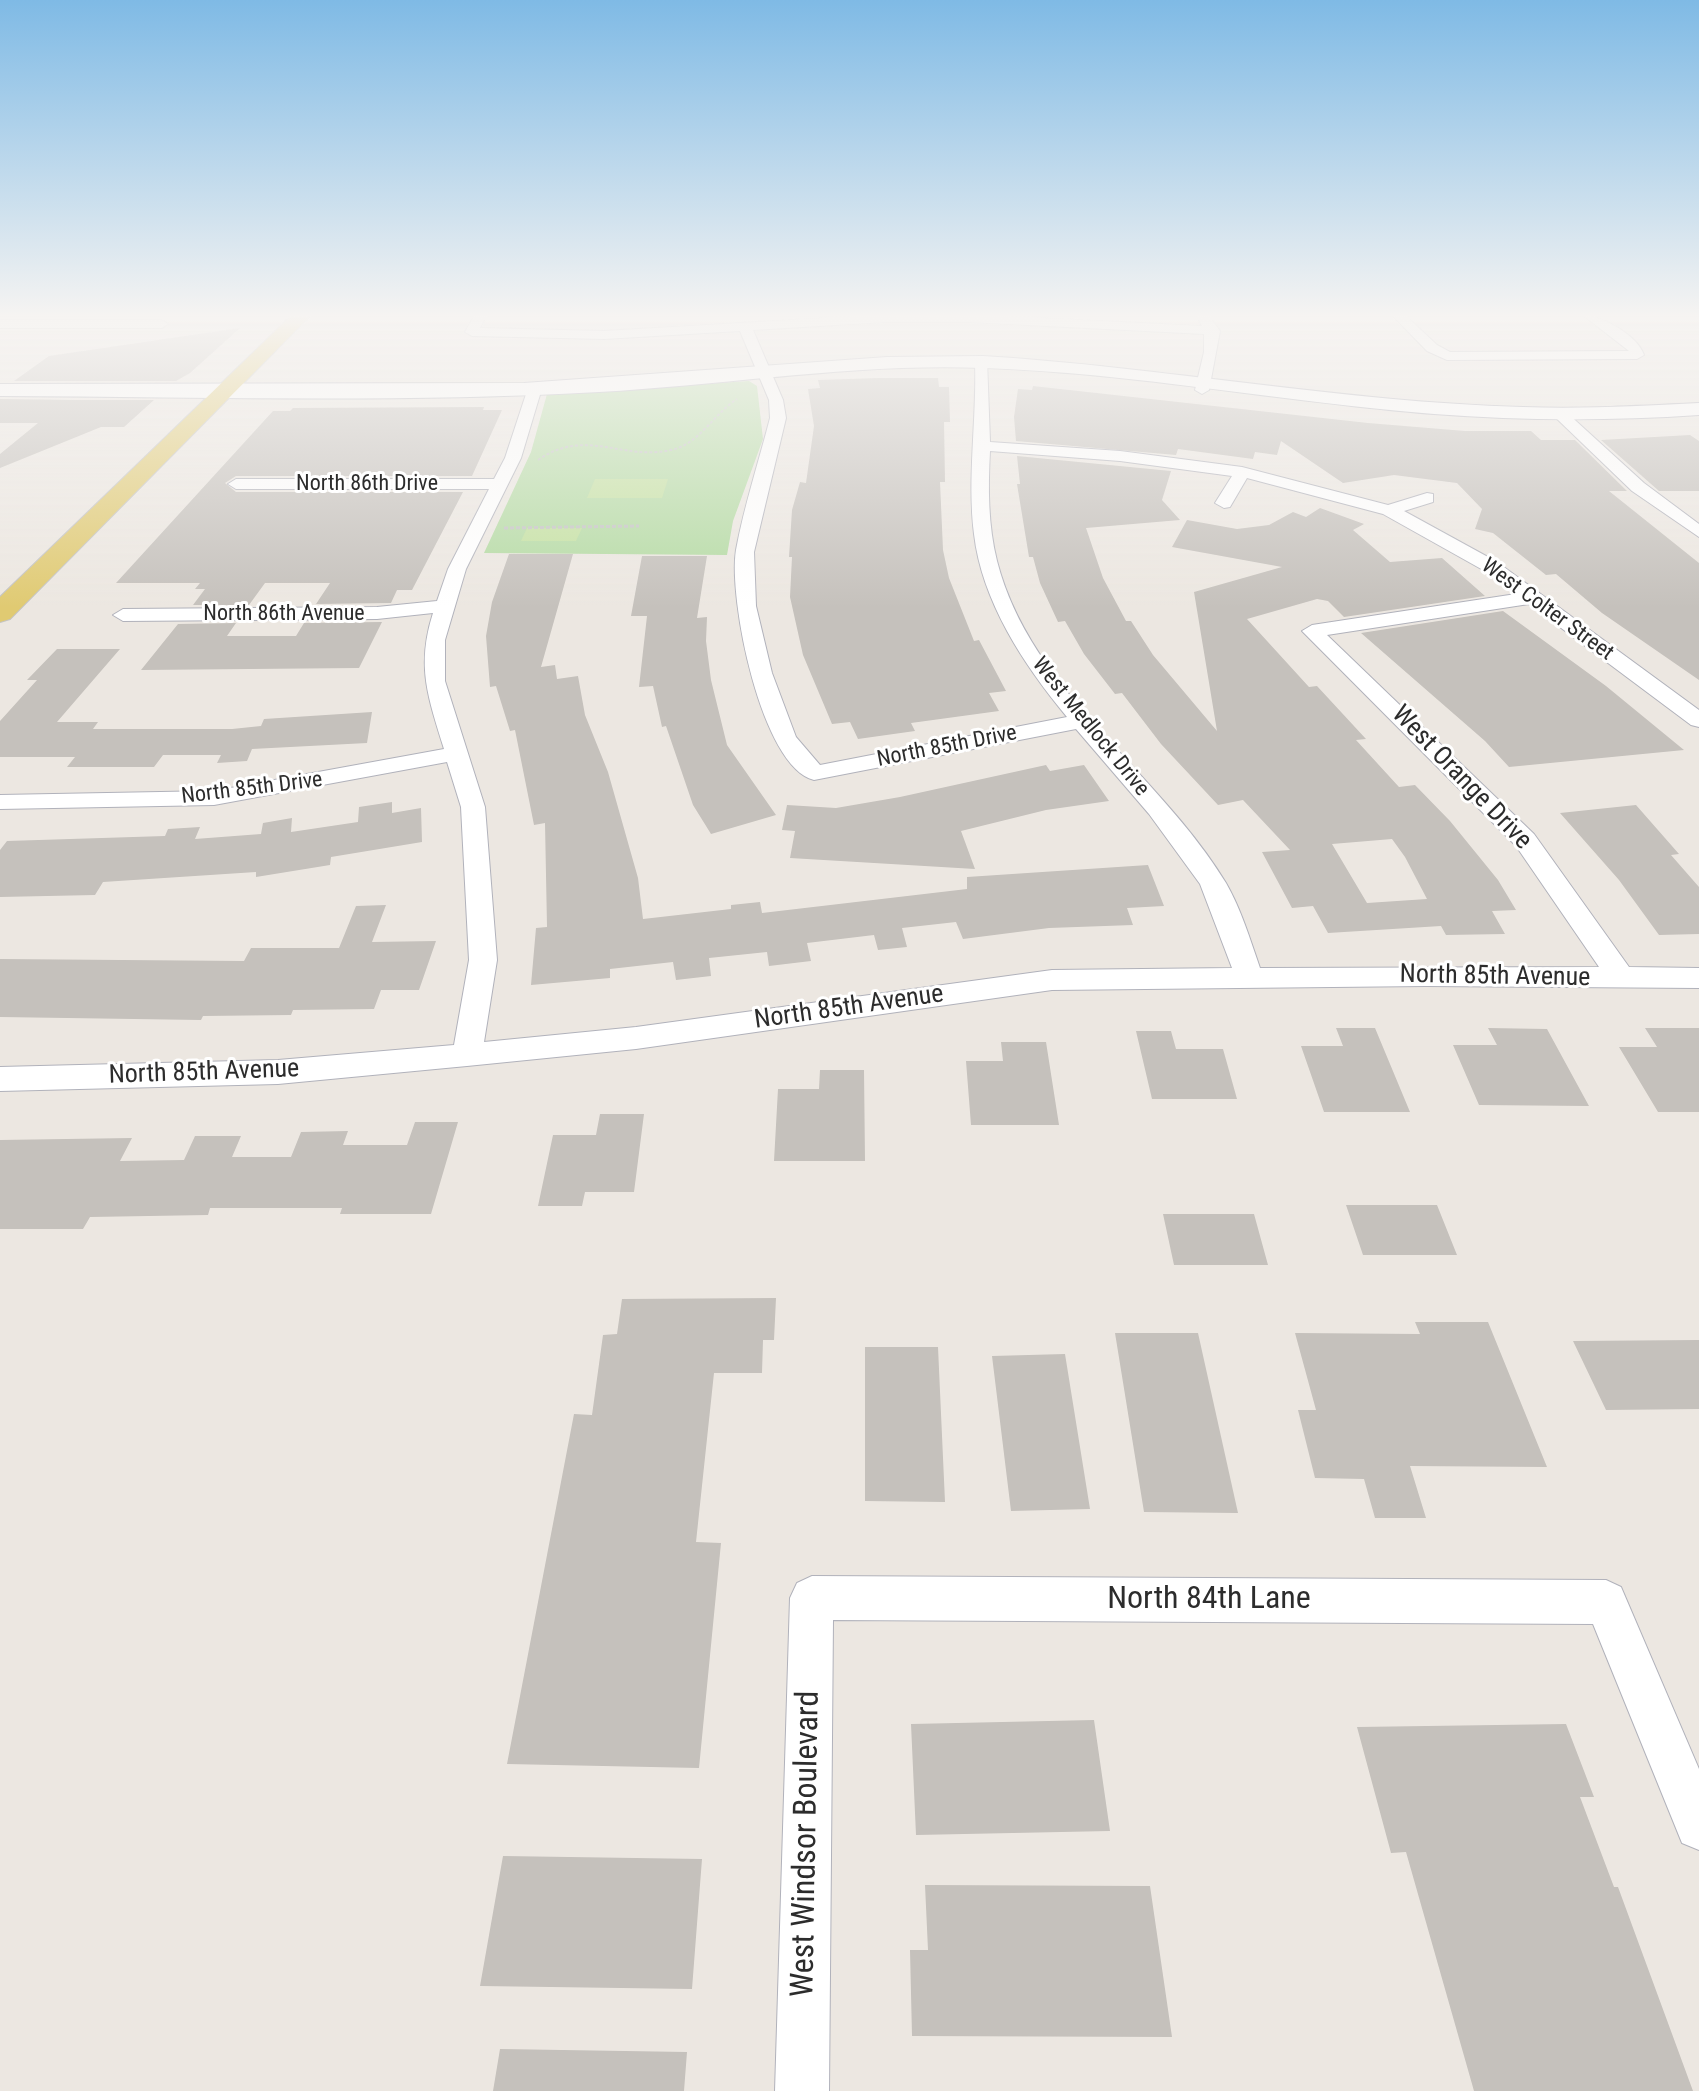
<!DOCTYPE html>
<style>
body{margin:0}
canvas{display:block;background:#ece7e1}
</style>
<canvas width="1699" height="2091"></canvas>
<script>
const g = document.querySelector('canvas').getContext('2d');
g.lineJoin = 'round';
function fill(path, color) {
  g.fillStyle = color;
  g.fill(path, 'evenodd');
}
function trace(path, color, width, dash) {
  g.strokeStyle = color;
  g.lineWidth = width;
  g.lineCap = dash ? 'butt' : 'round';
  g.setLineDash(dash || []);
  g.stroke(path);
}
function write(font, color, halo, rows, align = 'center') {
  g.font = font + ' "Roboto Condensed",sans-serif';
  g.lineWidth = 6;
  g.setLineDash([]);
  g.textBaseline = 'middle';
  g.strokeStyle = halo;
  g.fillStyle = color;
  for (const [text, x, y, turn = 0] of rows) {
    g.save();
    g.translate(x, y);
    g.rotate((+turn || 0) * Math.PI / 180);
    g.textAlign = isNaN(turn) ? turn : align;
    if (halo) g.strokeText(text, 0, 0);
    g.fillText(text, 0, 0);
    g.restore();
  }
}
const green = new Path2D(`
 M749 381 757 386 763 439 733 521 727 555 484 553 531 452 547 394Z`);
const pitch = new Path2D(`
 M595 479H668L662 498H587Z
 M527 528H582L576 541H521Z`);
const building = new Path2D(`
 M240 328 190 373 176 381H14L49 356Z
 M878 378H938L939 387H949L950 422H944L945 482H940L943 550 949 578 974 641 979 640 1006 691 989 693 999 711 911 723 915 731 858 739 850 722 832 724 803 655 790 597 792 557H789L792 510 800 482 806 483 814 426 808 389 820 388 818 380Z
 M1033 386 1368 423 1465 431H1531L1541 440H1575L1627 491H1609L1699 563V680L1602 613 1556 574 1546 575 1493 533 1475 529 1482 509 1457 483 1394 475 1343 483 1281 441 1277 455 1255 452 1253 459 1178 449 1176 455 1016 441 1014 417 1018 389 1032 390Z
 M0 399 75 400H154L124 427H101L0 468V454L38 423H0Z
 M484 407 483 410H502L472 476H236L225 483 236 492H463L412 590H397L391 603 316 604 330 583H265L249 605H193L205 589H195L200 583H116L273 411H290L293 408Z
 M1690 435 1699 441V491H1659L1601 440Z
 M1017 456 1171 471 1162 500 1180 520 1086 528 1103 578 1126 621H1131L1153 655 1217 731 1194 592 1282 567 1172 547 1187 520 1237 529 1269 525 1293 512 1306 517 1320 508 1364 524 1353 530 1390 562 1442 558 1485 596 1344 617 1328 601 1317 599 1247 619 1309 687 1317 686 1366 739 1356 740 1399 787 1415 785 1450 821 1498 880 1516 910 1492 911 1505 934 1446 935 1441 926 1328 933 1313 906 1292 908 1262 852 1290 850 1243 800 1218 805 1161 744 1122 693 1115 694 1084 654 1065 621 1058 622 1040 583 1033 557H1029L1017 484H1020ZM1392 839 1405 857 1427 899 1367 903 1332 844Z
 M509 554H573L541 667 555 665 557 679 578 676 585 715 608 772 638 878 643 919 731 909V905L760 902 762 913 967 889V877L1148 865 1164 906 1127 908 1133 925 1049 928 963 939 956 922 902 928 907 947 878 950 874 935 807 943 811 961 769 966 767 952 709 958 711 976 676 980 673 962 610 969V978L531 985 536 928 547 927 545 823 534 825 515 730 510 731 496 686 490 687 486 636 492 602Z
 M642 556H707L697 618 707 617 706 641 711 680 727 745 776 815 711 834 693 805 666 726 662 727 653 686 639 687 647 616H631Z
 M1503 611 1606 686 1684 750 1509 767 1485 741 1361 633Z
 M382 622 359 668 141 670 178 624 236 623 227 636H296L304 623Z
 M57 649H120L57 722H98L93 729H232L261 726 264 719 372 712 367 743 252 749 247 761 217 763 221 755H163L154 767H67L75 757H0V721L37 680H27Z
 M1046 765 1050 771 1084 765 1109 801 1046 810 961 831 975 869 790 858 795 831 782 830 787 805 836 808 900 797Z
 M392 802V813L421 808 422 842 331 857 330 865 256 877V872L103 882 95 895 0 897V850L7 841 165 836 168 829 200 827 195 839 261 834 263 823 292 818 291 832 358 822 359 807Z
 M1636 805 1679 854 1671 855 1699 887V934L1659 935 1619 880 1560 813Z
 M386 905 372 942 436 941 419 990H381L374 1009 293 1010 291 1015 203 1016 201 1020 0 1017V959L244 961 251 948H339L356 906Z
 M1336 1028H1375L1410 1112H1324L1301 1046H1343Z
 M1488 1028 1547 1029 1589 1106 1479 1105 1453 1045H1497Z
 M1645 1028H1699V1112H1658L1619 1047H1657Z
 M1136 1031H1171L1176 1049H1223L1237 1099H1152Z
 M1001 1042H1046L1059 1125H971L966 1061H1003Z
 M820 1070H864L865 1161H774L778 1089H819Z
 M600 1114H644L634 1192H585L582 1206H538L553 1135H596Z
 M415 1122H458L431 1214H340L342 1208H210L208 1215 90 1217 83 1229H0V1140L132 1138 120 1161 184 1160 195 1136H241L232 1157H291L301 1132 348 1131 343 1145H407Z
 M1346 1205H1437L1457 1255H1363Z
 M1163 1214H1254L1268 1265H1174Z
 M776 1298 774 1340H763L762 1373H714L696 1542 721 1543 699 1768 507 1764 574 1414 592 1415 603 1335 617 1334 622 1299Z
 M1415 1322H1488L1547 1467 1410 1466 1426 1518H1375L1364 1479 1315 1478 1298 1410H1316L1295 1333 1420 1334Z
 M1115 1333H1198L1238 1513 1144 1512Z
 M1699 1340V1409L1606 1410 1573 1341Z
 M865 1347H938L945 1502 865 1501Z
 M1065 1354 1090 1509 1011 1511 992 1356Z
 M1094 1720 1110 1831 916 1835 911 1724Z
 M1566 1724 1594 1797H1580L1614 1887H1618L1693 2091H1474L1406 1852 1391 1853 1357 1727Z
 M503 1856 702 1859 692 1989 480 1986Z
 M925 1885 1150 1886 1172 2037 912 2036 910 1950H928Z
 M500 2049 687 2052 684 2091H493Z`);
const pathFar1 = new Path2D(`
 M538 460C587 426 624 463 675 449 700 442 715 413 737 399`);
const path = new Path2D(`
 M504 528 639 526`);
const street = new Path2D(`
 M474 316H486L480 328 604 331 859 316H998L1202 326 1197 316H1209L1220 331 1209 390 1202 394 1195 390 1204 352V334L968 322H886L753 330 783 400 786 418 754 552 756 606 772 673 796 737 820 765 1067 717C1024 665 982 602 974 534 967 477 977 419 975 362L987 359 990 442 1120 451 1242 467 1388 505 1427 493 1433 494V502L1404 511 1497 562 1699 710V727L1691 725 1529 604 1327 635 1534 834 1629 967 1699 968V988L1426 986 1052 990 636 1049 467 1066 278 1084 0 1091V1067L278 1060 454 1045 469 960 461 807 447 762 214 805 0 809V795L214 791 444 749C428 697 416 666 433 613L377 619 123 621 113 615 123 609 377 607 437 601 448 569 489 489H236L228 484 236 479H494L505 458 528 388 535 384 542 388 521 458 466 569 445 640V681L485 807 497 960 484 1042 636 1027 1052 970 1232 968 1200 884 1149 814 1076 729 814 780C761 767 728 597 736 550 744 506 759 461 770 418L769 400 740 331 604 339 472 336 465 332ZM990 451 1120 461 1232 476 1215 503 1224 508 1230 507 1247 478 1383 514 1483 570 1516 594 1312 625 1302 631 1516 846 1599 967 1260 968C1250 939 1241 909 1226 883 1159 772 1030 691 997 561 988 525 988 488 990 451Z
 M1393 316H1406L1437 345 1450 352 1629 351 1584 316C1602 315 1638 336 1644 355L1637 359 1447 360 1427 351Z
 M0 320H162L168 324 162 328H0Z
 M1555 411H1565L1644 483 1699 524V537L1632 491 1555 417Z
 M812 1576 1606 1580 1621 1587 1699 1769V1850L1682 1843 1593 1624 833 1620 829 2091H775L790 1598 797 1583Z`);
const secondary = new Path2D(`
 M983 356C1163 367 1342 402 1523 407 1582 409 1640 406 1699 403V415C1610 421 1523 421 1434 414 1283 402 1134 373 983 368 855 363 727 385 599 392 400 403 200 397 0 396V384L524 383 887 357Z`);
const primary = new Path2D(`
 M291 316H310L10 619 0 622V597Z`);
const farStreetnames = [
 ["North 86th Drive",367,484],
 ["West Colter Street",1547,610,36],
 ["North 86th Avenue",284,614],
 ["West Medlock Drive",1090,727,51],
 ["North 85th Drive",947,747,-11],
 ["North 85th Drive",252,789,-7]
];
const streetNames = [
 ["West Orange Drive",1461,778,46],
 ["North 85th Avenue",1495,977,1],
 ["North 85th Avenue",849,1008,-8],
 ["North 85th Avenue",204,1073,-2]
];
const nearStreetnames = [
 ["North 84th Lane",1209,1600],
 ["West Windsor Boulevard",807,1844,-89]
];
fill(green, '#b5dba4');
fill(pitch, '#c4e1a1');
fill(building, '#c5c1bc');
trace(street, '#b1b2bb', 2);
trace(secondary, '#b1b2bb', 2);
trace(primary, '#c4c4c4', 2);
trace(pathFar1, '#c4c4c4', 2, [3, 2]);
trace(path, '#c4c4c4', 3, [4, 2]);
fill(street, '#fff');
fill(secondary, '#fff');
fill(primary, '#e0ca72');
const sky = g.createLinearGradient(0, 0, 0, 608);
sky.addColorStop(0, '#7fbae5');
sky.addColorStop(0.52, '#f6f4f2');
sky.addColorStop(1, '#f6f4f200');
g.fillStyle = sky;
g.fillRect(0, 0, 1699, 608);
write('22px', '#2c2c2c', '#fff', farStreetnames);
write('26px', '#2c2c2c', '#fff', streetNames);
write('32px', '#2c2c2c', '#fff', nearStreetnames);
</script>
